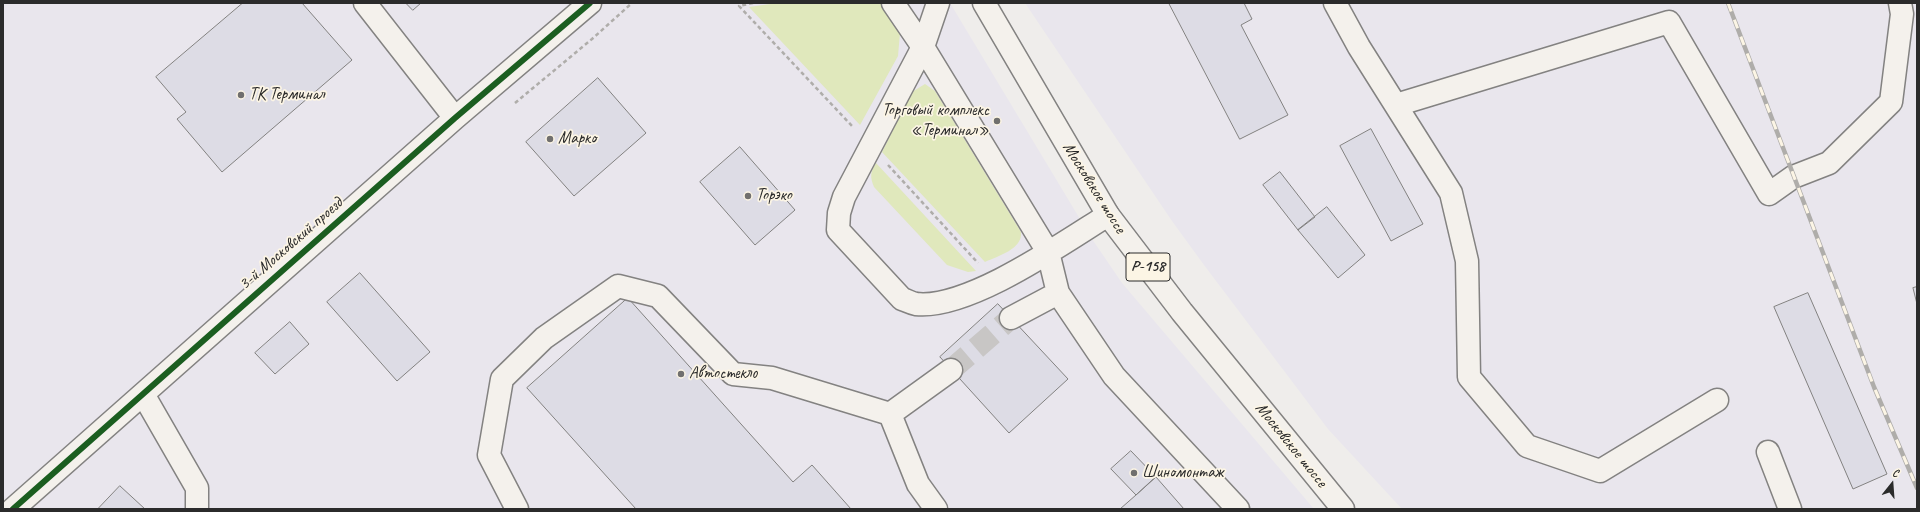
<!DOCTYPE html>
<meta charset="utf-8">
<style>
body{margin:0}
#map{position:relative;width:1920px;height:512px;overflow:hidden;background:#efedeb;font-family:Caveat,sans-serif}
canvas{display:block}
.frame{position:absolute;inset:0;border:4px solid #2b2b2b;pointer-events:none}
.north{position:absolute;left:1872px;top:464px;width:40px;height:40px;-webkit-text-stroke:3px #fcf5e5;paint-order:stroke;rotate:17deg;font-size:11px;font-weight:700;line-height:16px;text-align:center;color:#2b2b2b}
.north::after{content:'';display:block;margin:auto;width:14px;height:18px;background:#2b2b2b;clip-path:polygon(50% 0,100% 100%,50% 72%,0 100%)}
</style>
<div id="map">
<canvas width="1920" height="512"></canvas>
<div class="frame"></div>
<div class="north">С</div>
</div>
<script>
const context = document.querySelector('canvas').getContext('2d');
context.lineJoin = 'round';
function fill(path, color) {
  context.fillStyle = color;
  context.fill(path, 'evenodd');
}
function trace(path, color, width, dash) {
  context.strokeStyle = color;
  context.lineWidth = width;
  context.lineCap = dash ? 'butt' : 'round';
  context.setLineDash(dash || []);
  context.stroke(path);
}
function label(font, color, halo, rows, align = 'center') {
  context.font = font + ' Caveat,sans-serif';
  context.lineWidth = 3.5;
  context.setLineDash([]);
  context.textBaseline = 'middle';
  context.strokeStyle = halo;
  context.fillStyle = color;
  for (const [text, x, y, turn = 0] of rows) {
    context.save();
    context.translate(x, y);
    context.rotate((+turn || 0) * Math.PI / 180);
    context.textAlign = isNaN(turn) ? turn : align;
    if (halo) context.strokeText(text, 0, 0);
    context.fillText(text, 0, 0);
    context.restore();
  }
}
const built = new Path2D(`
 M3,3H950L1092,239L1122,283L1314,509H3Z
 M1025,3H1917V509H1402L1328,429L1204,265L1172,221Z`);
const green = new Path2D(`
 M777,3H881L898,23L900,33L898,56L860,125L749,7Z
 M925,84L935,91L1021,232C1023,249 998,256 985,262L882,152L912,92Z
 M876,163L976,271L968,272L947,265L874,187C870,177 870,172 876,163Z`);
const building = new Path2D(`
 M243,3H302L352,60L222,172L177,119L186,112L156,77Z
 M406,3H421L413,10Z
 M1169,3H1244L1252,19L1241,25L1288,115L1240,139Z
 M598,78L646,133L574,196L526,142Z
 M1371,129L1423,224L1391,241L1340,146Z
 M740,147L795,210L755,245L700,182Z
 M1280,172L1315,217L1298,230L1263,185Z
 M1327,207L1365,255L1338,278L1298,230Z
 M360,273L430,352L397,381L327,302Z
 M1917,287V304L1913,288Z
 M1808,293L1887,474L1853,489L1774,307Z
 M628,298L793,482L812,465L851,509H636L527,388Z
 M998,304L1068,379L1009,433L940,357Z
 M290,322L309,344L275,374L255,353Z
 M1131,451L1156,477L1136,495L1111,469Z
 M1156,477L1184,509H1120L1136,495Z
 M120,486L145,509H98Z`);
const minorTunnel = new Path2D(`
 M951,370L1011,318`);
const path = new Path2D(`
 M753,3L739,6L852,126
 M515,103L592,39L632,3
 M888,165L978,263`);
const minor = new Path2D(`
 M365,3L455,118
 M893,3L923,47L1048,252L1058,293L1114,376L1238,509
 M938,3L923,47L844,197L839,213L838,230L902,299C906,300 911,303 916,304C968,310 1063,243 1108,215
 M1335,3L1359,47L1451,193L1467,261L1469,377L1527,446L1600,471L1717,400
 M1396,105L1669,22L1769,194L1793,177L1829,163L1891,102L1902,14L1900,3
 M1011,318L1058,293
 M143,394L197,488V509
 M890,414L918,484L936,509
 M890,414L951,370
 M1768,452L1790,509
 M13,509L455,118L590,3
 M517,509L489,455L502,379L544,338L618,286L658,296L733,374L772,378L890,414`);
const major = new Path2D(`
 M984,3L1108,215L1182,312L1343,509`);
const rail = new Path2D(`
 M1728,3L1874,387L1917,488`);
const cycleway = new Path2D(`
 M13,509L455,118L590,3`);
const markers = [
 [241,95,4,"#706f6e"],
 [997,121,4,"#706f6e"],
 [550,139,4,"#706f6e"],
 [748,196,4,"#706f6e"],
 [681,374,4,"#706f6e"],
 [1134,473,4,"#706f6e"]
];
const shields = [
 [1148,267,44]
];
const shieldNames = [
 ["Р-158",1148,267]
];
const poiNames = [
 ["ТК Терминал",249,95],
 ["Торговый комплекс",989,111,"right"],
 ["«Терминал»",989,131,"right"],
 ["Марко",558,139],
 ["Торэко",756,196],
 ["Автостекло",689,374],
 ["Шиномонтаж",1142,473]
];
const streetNames = [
 ["Московское шоссе",1094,188,58],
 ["3-й Московский проезд",291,244,-41],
 ["Московское шоссе",1291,445,51]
];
fill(built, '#e9e6ed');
fill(green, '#e0e8bc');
fill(building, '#dddce5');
trace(building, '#838281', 1);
trace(minorTunnel, '#c8c6c5', 22, [22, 11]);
trace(minor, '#838281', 25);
trace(major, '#838281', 25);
trace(path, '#afadaa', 2.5, [4, 3]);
trace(minor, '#f4f1ec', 22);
trace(major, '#f4f1ec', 22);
trace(rail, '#afadaa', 4.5);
trace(rail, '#fcf5e5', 3, [9]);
trace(cycleway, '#1b5e20', 6);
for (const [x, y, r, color] of markers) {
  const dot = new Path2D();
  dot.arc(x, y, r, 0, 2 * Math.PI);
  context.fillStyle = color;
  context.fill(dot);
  trace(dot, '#fcf5e5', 1.5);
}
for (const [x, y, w] of shields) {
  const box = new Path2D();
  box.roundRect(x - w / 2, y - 14, w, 28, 3);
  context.fillStyle = '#fcf5e5';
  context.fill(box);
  trace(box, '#2b2b2b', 1);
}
label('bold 16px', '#2b2b2b', null, shieldNames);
label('17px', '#2b2b2b', '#fcf5e5', poiNames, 'left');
label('17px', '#2b2b2b', '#fcf5e5', streetNames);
</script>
